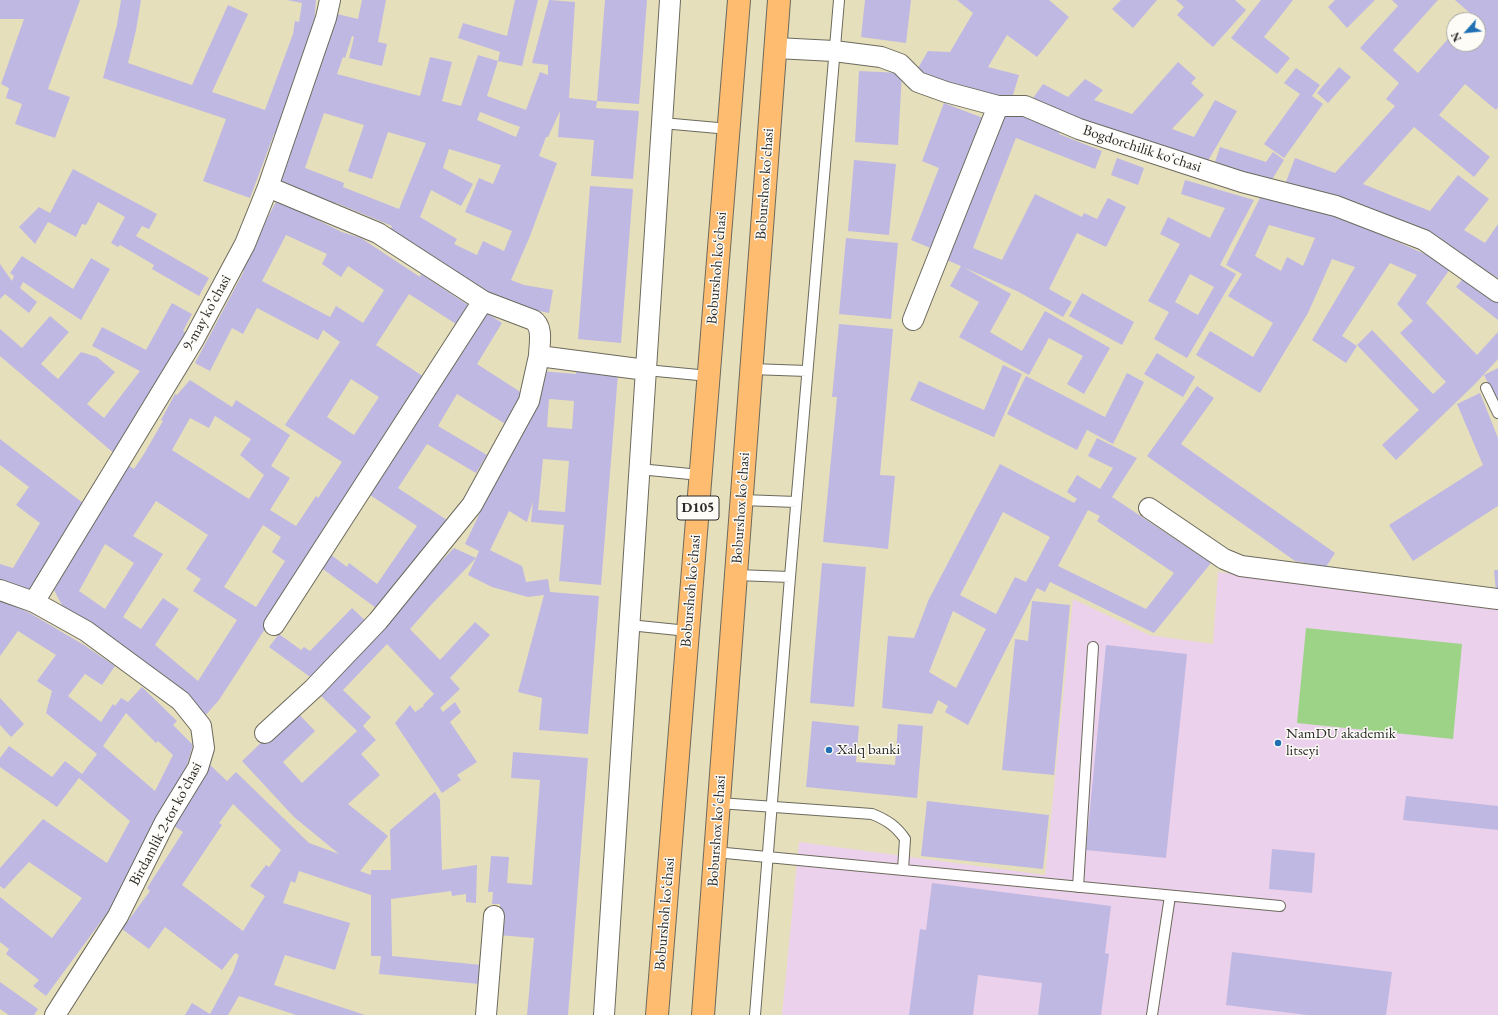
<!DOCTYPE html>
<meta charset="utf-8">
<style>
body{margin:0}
#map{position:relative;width:1498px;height:1015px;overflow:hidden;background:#e6dfbb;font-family:"EB Garamond",serif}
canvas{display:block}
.north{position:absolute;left:1446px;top:12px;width:40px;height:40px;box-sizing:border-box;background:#fdfcf7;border:1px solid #a9a8a5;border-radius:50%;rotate:243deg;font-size:11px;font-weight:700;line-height:16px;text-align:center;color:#2b2b2b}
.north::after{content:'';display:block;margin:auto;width:14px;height:18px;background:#1f6fb2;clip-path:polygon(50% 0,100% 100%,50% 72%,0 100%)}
</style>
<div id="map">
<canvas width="1498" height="1015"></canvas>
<div class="north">N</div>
</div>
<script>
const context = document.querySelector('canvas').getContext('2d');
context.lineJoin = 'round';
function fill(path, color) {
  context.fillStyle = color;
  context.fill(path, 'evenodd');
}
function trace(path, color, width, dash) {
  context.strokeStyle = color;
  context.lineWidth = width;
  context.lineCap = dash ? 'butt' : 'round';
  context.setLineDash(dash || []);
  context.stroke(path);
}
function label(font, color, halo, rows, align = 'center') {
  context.font = font + ' "EB Garamond",serif';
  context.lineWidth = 3;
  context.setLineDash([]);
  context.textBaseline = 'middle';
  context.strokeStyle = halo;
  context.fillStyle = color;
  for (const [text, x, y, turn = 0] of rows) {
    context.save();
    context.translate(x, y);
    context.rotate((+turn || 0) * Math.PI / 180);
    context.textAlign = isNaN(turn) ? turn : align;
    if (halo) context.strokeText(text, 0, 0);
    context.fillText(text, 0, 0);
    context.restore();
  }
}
const built = new Path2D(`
 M1218,572L1498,604V1015H782L799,842L1045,875L1073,599L1149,635L1213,644Z`);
const green = new Path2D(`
 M1306,628L1462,644L1453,739L1297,723Z`);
const building = new Path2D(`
 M0,0H80L48,89L70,97L55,138L15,124L22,104L6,98L9,88L1,84L24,19H0Z
 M121,0H141L136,30L128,63L192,85L228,5L248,14L212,92L265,110L293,34L295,21L299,22L302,3L287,0H316L313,41L278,135L274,134L250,198L203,181L226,119L103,78L117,25Z
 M362,0H386L378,42L387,44L382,66L349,58L354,37L352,36L345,58L343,57L337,74L420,96L430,57L452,62L442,101L461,106L478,55L498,61L487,96L526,110L540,72L548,75V65L532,63L549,0L575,2L569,98L597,101L596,108L639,111L633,179L591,176L594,140L558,137L560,111L548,137H546L539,156L557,163L530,236L511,280L524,285L553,290L549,313L519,307L486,294L389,233L392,226L336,203L334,208L274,183L333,13L358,19ZM480,112L520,127L516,137L477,120ZM324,113L364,125L348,171L372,179L388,132L426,143L399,209L343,187L344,183L305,168ZM449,149L501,165L493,184L479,178L465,212L512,231L504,251L483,241L477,255L454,244L457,239L420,217L431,190L461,206L473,184L443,168Z
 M515,0H538L522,66L498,61L500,52L458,38L463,23L507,36Z
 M605,0H647L639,104L597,101Z
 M865,0H911L906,43L861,37Z
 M957,0H1049L1069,17L1037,57L1007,35L988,67L1019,75L1010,105L914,75L928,51L950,52L973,13Z
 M1121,0H1157L1133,28L1112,9Z
 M1176,0H1235L1246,10L1213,47L1177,15L1184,7Z
 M1261,0H1293L1264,37L1290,58L1277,74L1231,38Z
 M1335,0H1375L1347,28L1328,7Z
 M1392,0H1438L1393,50L1418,73L1454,32V44H1478V20H1465L1471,14L1455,0H1498V107L1496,110L1465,84L1439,115L1490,157L1474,177L1414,127L1363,184L1430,211L1458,175L1489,199L1464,230L1485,243L1498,224V278L1472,262L1284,187L1295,158L1335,173L1395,106L1386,99L1399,83L1360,48L1398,6Z
 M1178,62L1196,78L1191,83L1204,95L1172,129L1194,137L1215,100L1237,111L1205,166L1031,101L1043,84L1068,97L1085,79L1103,90L1094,100L1132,114Z
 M1339,67L1351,77L1328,103L1317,93Z
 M1296,68L1320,85L1312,96L1323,104L1284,158L1264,144L1300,94L1284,83Z
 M859,71L902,73L898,145L855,142Z
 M944,103L983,118L933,249L911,240L939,168L922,161Z
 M1001,107L1060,130L1059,134L1102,151L1095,169L1016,138L973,248L1002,260L1035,194L1082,217L1084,213L1097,219L1108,198L1126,207L1106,247L1077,233L1049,289L1072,302L1063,317L1019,292L963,267L1011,294L990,332L1022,351L1045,311L1110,348L1084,394L1067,384L1083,356L1049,338L1029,375L959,337L979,302L950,286L961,266L942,258Z
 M1220,147L1266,162L1273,152L1284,160L1268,186L1213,168Z
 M1117,158L1144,168L1138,185L1111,175Z
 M854,160L896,164L889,235L848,231Z
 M73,169L157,214L149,229L142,226L136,236L209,278L199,296L152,269L154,265L120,245L118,247L111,243L125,217L98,202L86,225L82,224L76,237L48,222L35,244L19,227L39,207L50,213Z
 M1185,180L1254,200L1220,265L1236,274L1187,358L1154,339L1169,312L1148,301L1180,244L1160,234L1168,217L1210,238L1225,208L1181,194ZM1190,274L1214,287L1198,315L1175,302Z
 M590,186L633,189L621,343L578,339Z
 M1261,196L1326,213L1375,232L1452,266L1426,303L1477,355L1498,332V359L1474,385L1396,460L1382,445L1419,410L1357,345L1372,330L1433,394L1446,382L1400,333L1413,321L1397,304L1417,275L1390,263L1342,336L1357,346L1346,363L1312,340L1355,267L1332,259L1308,313L1260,393L1196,355L1210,331L1253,357L1273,323L1228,296L1242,274L1226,265ZM1269,225L1315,238L1303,266L1287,257L1281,271L1255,256Z
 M277,200L342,232L361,238L420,277L421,274L468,305L456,324L409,294L376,345L427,379L219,700L203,718L63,607L54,590L97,512L128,465L134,469L144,454L163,421L161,420L175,394L177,395L190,380L232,407L236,400L290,435L271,466L290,478L270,510L296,526L316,496L318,498L342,462L285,425L340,342L323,330L318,340L257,308L243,334L232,328L210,371L195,363L244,271L240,269ZM286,235L327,254L322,264L341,277L348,266L384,290L363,323L336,306L330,317L262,281ZM351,379L379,397L354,435L327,417ZM215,416L251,439L240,455L264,475L249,499L172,450L190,418L209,428ZM156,501L208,535L186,569L201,579L193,591L237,620L198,681L155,645L179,609L163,598L141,629L123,617L163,554L133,536ZM263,525L281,537L272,552L285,561L256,607L224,587ZM105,544L134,563L105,609L79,591Z
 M846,238L898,243L891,319L839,314Z
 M22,256L73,289L91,258L110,269L81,320L23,282L20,288L37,302L29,313L5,294L0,299V264L12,281L14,276L10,273Z
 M1465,276L1498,302V320L1456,287Z
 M1082,293L1134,322L1122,345L1069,316Z
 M172,303L192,314L183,331L188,334L116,455L0,356V329L22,348L50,316L69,332L41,364L58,379L81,352L97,357L115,372L87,404L104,418L140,371L92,346L102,327L146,350Z
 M484,311L502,323L477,364L522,393L512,409L515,411L507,425L457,394L438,426L487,455L476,473L427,444L398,488L447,520L383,613L320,567L330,554L347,567L349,563L377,584L417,526L370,495L410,434Z
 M839,324L893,329L880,475L895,476L888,549L823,542L837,397H832Z
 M1157,353L1195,377L1183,397L1144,374Z
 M1003,365L1022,374L994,437L910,400L919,381L984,410Z
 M1498,368V402L1484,375Z
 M540,371L576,374V371L618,374L601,585L559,581L564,525L531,522L533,501L527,522L509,511L490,550L522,566L526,582L548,579L550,592L599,596L588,734L539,730L542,698L518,692L544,595L528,597L492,587L468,575L476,558L432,604L410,629L440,660L475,622L490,635L450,678L460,689L440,708L443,712L455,702L461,712L450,722L477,762L457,775L461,780L442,793L395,723L410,705L415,712L424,706L423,705L434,694L387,644L343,690L371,717L363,726L376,740L361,754L380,775L348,804L388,836L360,871L371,875V870H391L390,830L435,792L440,800L442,870L477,865L476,903L466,902V894L452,896L451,891L391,899L392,956L481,965L479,984L379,974L381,956H371V895L299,871L295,883L291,881L283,903L350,923L335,970L285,955L274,985L365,1015H296L239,996L228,1015H185L192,1003L210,1014L233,972L239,955L235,953L222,970L165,927L149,949L122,929L150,891L147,888L183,832L168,822L209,764L227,781L236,772L309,843L339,854L294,817L242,761L295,710L315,731L283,762L302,783L357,731L315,690L454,548L476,558L479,551L465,544L496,479ZM549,399L574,401L572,429L547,427ZM543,459L569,461L565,512L538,510ZM233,804L281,850L269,867L266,865L250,886L265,896L243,931L182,885L222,825L219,823Z
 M1127,373L1144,382L1113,444L1087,430L1077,450L1007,414L1026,376L1105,417Z
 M1197,386L1214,398L1181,444L1335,553L1326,567L1295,561L1147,456Z
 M1480,393L1498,438V506L1413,561L1389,525L1483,465L1457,404Z
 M1097,438L1137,458L1112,497L1211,563L1154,633L1050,582L1045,592L1037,588L968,725L945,712L948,706L938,700L932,714L882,708L888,636L914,638L929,599L1000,464L1074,503L1077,499L1067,492L1077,475L1100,489L1113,468L1088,456ZM1088,510L1100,516L1097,521L1174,573L1146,609L1058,566ZM1003,512L1050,537L1026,582L1015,577L996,614L960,595ZM953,611L986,629L956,688L929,672Z
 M0,439L83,503L32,598L0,587V564L13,568L40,523L16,505L29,487L0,465Z
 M822,563L866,567L854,707L810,703Z
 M1494,570H1498V591H1496Z
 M0,600L28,612L84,645L115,666L102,685L85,674L68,696L101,722L113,704L115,706L121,698L128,702L142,687L177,721L173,725L193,745L181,785L119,897L46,996L33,986L39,980L6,954L9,949L0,942V897L52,938L82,898L29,862L4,889L0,886V868L43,819L107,863L130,821L79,778L57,807L0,767V758L9,746L52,777L65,761L82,774L97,754L46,713L52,691L37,681L56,655L18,631L0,656ZM126,713L156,743L158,741L173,755L155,791L103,746Z
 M1032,601L1070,605L1054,775L1002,770L1015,639L1028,641Z
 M352,608L370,625L317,682L269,647L279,634L301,650L304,647L310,651Z
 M1106,645L1187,654L1166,858L1086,850Z
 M0,698L24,724L11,737L0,725Z
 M812,721L859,726L856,762L895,765L898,724L923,726L917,798L806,787Z
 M513,752L588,758L568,1015H527L534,938L498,935L500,904H492L493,892H488L491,856L509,857L507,883L532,885L540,780L511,778Z
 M1406,796L1498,806V830L1403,820Z
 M927,801L1049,815L1043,869L921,856Z
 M1272,849L1315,853L1312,893L1269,889Z
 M932,883L1111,906L1105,953L1109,954L1101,1015H1038L1042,983L978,975L973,1015H909L920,929L926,930Z
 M1232,952L1392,972L1386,1015H1307L1226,1005Z
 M0,982L38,1009L34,1015H9L0,1009Z`);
const service = new Path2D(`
 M662,123L729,129
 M751,369L807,371
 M646,370L709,376
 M1486,388L1498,413
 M639,469L700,475
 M742,500L796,502
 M736,575L790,577
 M629,625L688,631
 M719,803L872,814C887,820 896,826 905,839L903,870
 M715,852L1280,906
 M1078,887L1093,647
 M755,1015L790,577L839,0
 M1152,1015L1170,896`);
const minor = new Path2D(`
 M776,48L834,51L881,57L900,64L918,82L946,92L998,106H1025L1079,129L1242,182L1336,206L1424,240L1498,292
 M268,187L378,233L483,301L533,320C544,327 539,345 539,356L646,370
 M913,320L998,106
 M1149,508L1224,559L1241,566L1498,599
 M0,590L34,602L86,631L181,701L201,726L204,748L198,768L165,822L118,916L55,1015
 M34,602L194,339L245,244L268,187L326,18L330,0
 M274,625L483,301
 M265,733L314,688L378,621L472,505L529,401L539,356
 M486,1015L494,916
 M604,1015L670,0`);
const primary = new Path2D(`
 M657,1015L739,0
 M703,1015L779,0`);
const markers = [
 [1278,743,4,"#1f6fb2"],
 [829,750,4,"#1f6fb2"]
];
const shields = [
 [698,508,42]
];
const shieldNames = [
 ["D105",698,508]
];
const streetNames = [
 ["Bogdorchilik koʻchasi",1142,149,18],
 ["Boburshox ko'chasi",765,184,-86],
 ["Boburshoh koʻchasi",717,268,-85],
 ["9-may koʼchasi",207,313,-61],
 ["Boburshox ko'chasi",741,508,-86],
 ["Boburshoh koʻchasi",691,591,-85],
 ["Birdamlik 2-tor koʼchasi",166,824,-62],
 ["Boburshox ko'chasi",717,831,-86],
 ["Boburshoh koʻchasi",665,914,-85]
];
const poiNames = [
 ["NamDU akademik",1286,734],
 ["litseyi",1286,751],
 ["Xalq banki",837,750]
];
fill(built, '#ebd1eb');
fill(green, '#9cd386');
fill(building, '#bfb8e3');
trace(service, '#6c6a5d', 12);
trace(minor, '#6c6a5d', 22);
trace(primary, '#6c6a5d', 24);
trace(service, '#fff', 10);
trace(minor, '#fff', 20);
trace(primary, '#febc70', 22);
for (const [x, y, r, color] of markers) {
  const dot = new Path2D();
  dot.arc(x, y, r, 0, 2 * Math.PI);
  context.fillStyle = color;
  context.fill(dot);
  trace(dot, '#fdfcf7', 1.5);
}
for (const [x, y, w] of shields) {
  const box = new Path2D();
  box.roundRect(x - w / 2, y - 12, w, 24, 3);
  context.fillStyle = '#fdfcf7';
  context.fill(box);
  trace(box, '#2b2b2b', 1);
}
label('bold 14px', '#2b2b2b', null, shieldNames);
label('15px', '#2b2b2b', '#fdfcf7', streetNames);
label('15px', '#2b2b2b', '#fdfcf7', poiNames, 'left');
</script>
